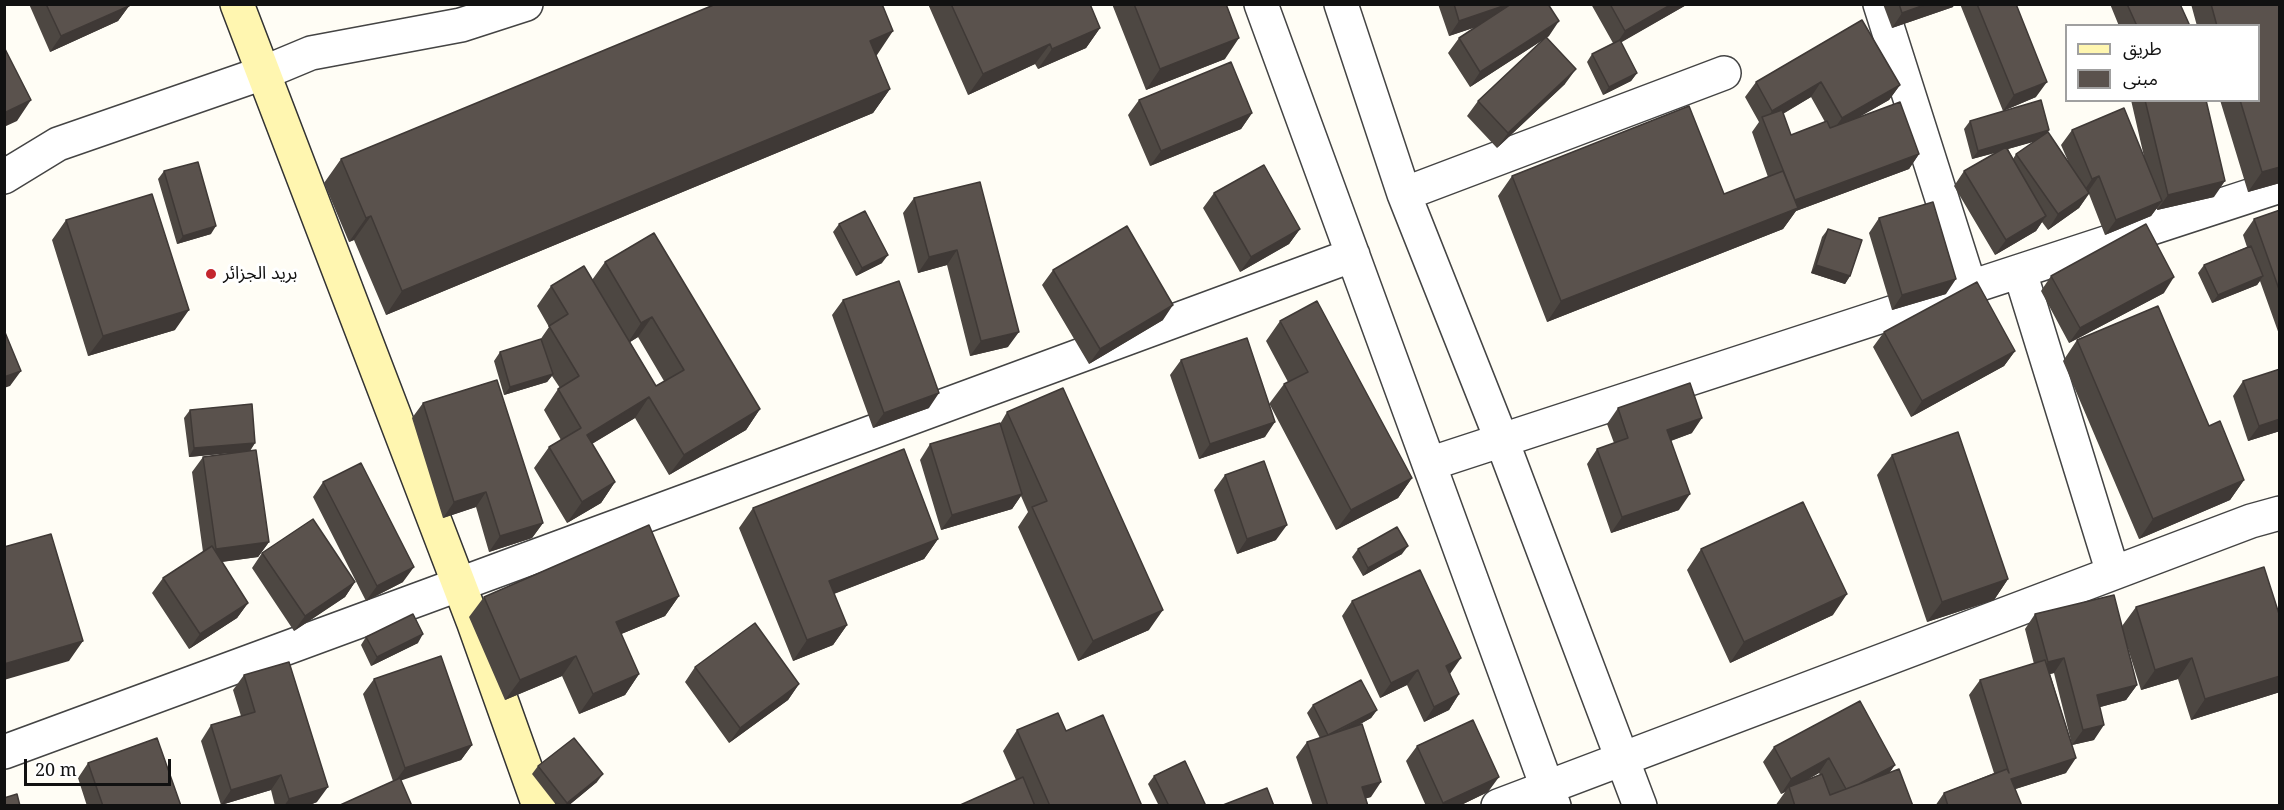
<!DOCTYPE html>
<meta charset="utf-8">
<style>
body{margin:0}
#map{position:relative;width:2284px;height:810px;overflow:hidden;background:#fffdf5;font-family:"Noto Serif","Noto Sans Arabic",serif}
canvas{display:block}
.frame{position:absolute;inset:0;border:6px solid #111;pointer-events:none}
.legend{position:absolute;left:2065px;top:24px;width:195px;height:78px;box-sizing:border-box;background:#fff;border:2px solid #a0a0a0;margin:0;padding:8px 10px;list-style:none;font-size:18px;color:#111}
.legend li{display:flex;align-items:center;gap:12px;height:30px}
.legend b{width:30px;border:2px solid #a0a0a0}
.scale{position:absolute;left:24px;top:759px;width:147px;height:27px;box-sizing:border-box;border:3px solid #111;border-top:0;padding-left:8px;font-size:18px;line-height:21px;white-space:nowrap;color:#111;-webkit-text-stroke:4px #fff;paint-order:stroke}
</style>
<div id="map">
<canvas width="2284" height="810"></canvas>
<div class="frame"></div>
<ul class="legend">
<li><b style="height:8px;background:#fff6b0"></b>طريق</li>
<li><b style="height:16px;background:#5a524d"></b>مبنى</li>
</ul>
<div class="scale">20 m</div>
</div>
<script>
const context = document.querySelector('canvas').getContext('2d');
context.lineJoin = 'round';
function trace(path, color, width, dash) {
  context.strokeStyle = color;
  context.lineWidth = width;
  context.lineCap = dash ? 'butt' : 'round';
  context.setLineDash(dash || []);
  context.stroke(path);
}
function fill(path, color) {
  context.fillStyle = color;
  context.fill(path, 'evenodd');
}
function label(font, color, halo, rows, align = 'center') {
  context.font = font + ' "Noto Serif","Noto Sans Arabic",serif';
  context.lineWidth = 6;
  context.setLineDash([]);
  context.textBaseline = 'middle';
  context.strokeStyle = halo;
  context.fillStyle = color;
  for (const [text, x, y, turn = 0] of rows) {
    context.save();
    context.translate(x, y);
    context.rotate((+turn || 0) * Math.PI / 180);
    context.textAlign = isNaN(turn) ? turn : align;
    if (halo) context.strokeText(text, 0, 0);
    context.fillText(text, 0, 0);
    context.restore();
  }
}
const minor = new Path2D(`
 M1261,4L1554,806
 M1341,4L1404,194L1502,441L1640,806
 M1880,4L1970,287
 M4,177L58,144L263,73L311,53L461,25L526,4
 M1404,194L1724,73
 M2020,272L2113,573
 M1429,464L2280,186
 M4,752L1353,255
 M1498,806L2251,521L2280,513`);
const secondary = new Path2D(`
 M237,4L473,621L539,806`);
const wall = new Path2D(`
 M29,4H128L129,6L118,21L50,52Z
 M928,4H1090L1100,28L1086,48L1038,69L1035,64L968,95Z
 M1112,4H1226L1225,59L1146,90Z
 M1438,4H1548L1549,36L1547,37L1565,84L1497,148L1467,116L1478,101L1544,39L1470,87L1448,53L1459,38L1476,27L1449,36Z
 M1591,4H1688L1621,42L1637,73L1631,81L1603,95L1587,62L1592,54L1613,43Z
 M1883,4H1954L1953,7L1892,28Z
 M1960,4H2016L2036,97L2003,111Z
 M2110,4H2180L2190,26H2119Z
 M2191,4H2280V183L2248,192L2220,100H2259V26H2197Z
 M1862,20L1900,85L1889,100L1859,117L1919,154L1909,169L1796,211L1783,229L1547,322L1498,196L1512,176L1724,194L1768,177L1752,132L1759,122L1745,97L1756,82ZM1811,97L1825,122L1791,135L1783,114Z
 M876,55L890,89L873,113L386,315L354,240L349,242L324,183L341,159L877,55Z
 M1139,100L1252,113L1241,129L1150,166L1128,115Z
 M2131,100H2206L2214,197L2157,210V208L2151,216L2105,235L2089,194L2079,208L2048,230L2042,222L2036,231L1995,255L1954,186L1964,171L1995,153L1972,159L1964,129L1970,121L2048,132L2068,161L2061,145L2072,130L2145,161ZM2035,141L2016,154L2013,159L2008,149Z
 M164,171L211,234L177,244L158,179Z
 M980,182L1008,347L970,356L947,265L918,273L903,213L914,198Z
 M1214,193L1300,229L1289,244L1240,272L1203,208Z
 M2280,210V337L2260,281L2257,285L2212,303L2198,273L2204,265L2247,247L2243,235L2254,219Z
 M1879,218L1946,294L1892,310L1869,233Z
 M66,220L175,330L88,356L52,240Z
 M839,224L882,263L856,276L833,232Z
 M1828,229L1850,276L1845,284L1811,273L1822,237Z
 M605,262L760,409L746,430L669,475L635,418L592,444L615,482L601,503L567,523L534,468L549,447L561,440L544,410L558,389L560,388L552,376L547,382L504,395L494,361L500,352L540,340L549,327L537,306L551,286L592,280ZM638,337L664,381L656,386L630,342Z
 M1053,270L1163,320L1089,364L1042,285Z
 M2051,276L2164,293L2069,343L2041,291Z
 M843,300L929,408L873,428L832,315Z
 M1280,321L1412,478L1398,498L1336,530L1270,405L1265,437L1199,459L1170,375L1181,360L1269,404L1284,384L1288,382L1266,341Z
 M1884,332L2015,351L2004,366L1911,417L1873,347Z
 M2077,340L2209,426L2244,480L2230,500L2139,539L2063,361Z
 M2243,381L2280,431L2248,441L2233,396Z
 M423,403L543,523L532,538L489,552L476,507L443,518L412,418Z
 M1618,408L1692,433L1671,441L1679,510L1611,533L1587,464L1597,449L1614,443L1607,424Z
 M190,410L255,443L250,450L269,542L258,557L222,562L248,603L237,618L189,649L152,593L163,578L203,552L192,472L203,457L231,453L189,457L184,418Z
 M1007,412L1149,630L1078,661L1018,527L1028,512L1021,496L1012,509L941,530L920,460L930,444L1000,424Z
 M1892,455L2008,579L1994,600L1927,622L1877,475Z
 M1225,475L1276,540L1237,554L1214,490Z
 M323,482L403,582L366,601L313,497Z
 M753,508L938,539L924,559L834,594L847,625L833,645L793,661L739,528Z
 M1358,549L1402,554L1363,576L1352,557Z
 M1701,549L1833,615L1730,663L1687,570Z
 M262,553L355,582L345,597L294,631L252,568Z
 M679,596L665,616L621,634L639,674L625,695L579,714L562,676L505,700L469,617L484,597Z
 M1352,601L1450,674L1459,694L1449,710L1424,722L1407,685L1380,698L1342,616Z
 M2136,607L2280,617V692L2191,720L2178,679L2141,690L2125,639L2137,685L2126,700L2100,707L2094,740L2072,745L2066,773L2015,789L2022,806H1935L1944,793L1994,773L1969,695L1980,680L2034,664L2025,629L2035,614L2122,626ZM2054,673L2072,745L2050,674Z
 M366,637L418,643L371,666L361,645Z
 M695,667L799,684L788,700L729,743L685,682Z
 M244,675L317,802L307,806H275L271,790L221,805L201,741L211,725L241,716L233,690Z
 M374,679L472,745L461,760L393,781L363,694Z
 M1313,705L1377,710L1371,718L1357,726L1371,797L1366,798L1368,806H1313L1296,757L1307,742L1320,738L1307,713Z
 M1017,730L1066,731L1142,806H958L1016,780L1003,751Z
 M1417,746L1488,792L1459,806H1426L1406,761Z
 M1774,747L1895,765L1889,773L1913,806H1775L1785,792L1781,794L1763,762ZM1819,773L1820,775L1807,780Z
 M88,763L181,806H87L78,778Z
 M538,766L597,782L568,806H557L532,774Z
 M1154,776L1206,806H1159L1148,784Z`);
const shadedWall = new Path2D(`
 M1509,4H1512L1503,18L1449,36L1459,21Z
 M1672,4H1688L1615,46L1625,31Z
 M1927,4H1954L1953,7L1892,28L1902,13Z
 M129,6L118,21L50,52L61,36Z
 M1559,21L1549,36L1470,87L1480,72Z
 M1100,28L1086,48L1038,69L1052,49Z
 M893,31L877,55L853,65L870,41Z
 M1239,38L1225,59L1146,90L1160,69Z
 M1050,44L1035,64L968,95L983,74Z
 M1576,69L1565,84L1497,148L1508,133Z
 M1637,73L1631,81L1603,95L1609,87Z
 M1821,82L1811,97L1765,124L1764,122L1772,111Z
 M2047,82L2036,97L2003,111L2014,95Z
 M1900,85L1889,100L1831,133L1842,118Z
 M890,89L873,113L386,315L402,291Z
 M31,100L17,121L4,127V113Z
 M1252,113L1241,129L1150,166L1161,151Z
 M2049,130L2044,139L1972,159L1978,151Z
 M1919,154L1909,169L1796,211L1783,229L1547,322L1561,301L1794,201Z
 M2280,167V183L2248,192L2262,172Z
 M2099,176L2088,192L2081,195L2092,179Z
 M2225,181L2214,197L2157,210L2168,195Z
 M2089,193L2079,208L2048,230L2058,214Z
 M2162,201L2151,216L2105,235L2116,220Z
 M371,216L354,240L349,242L366,218Z
 M2046,216L2036,231L1995,255L2006,240Z
 M216,226L211,234L177,244L183,236Z
 M1300,229L1289,244L1240,272L1251,257Z
 M957,250L947,265L918,273L929,257Z
 M888,255L882,263L856,276L862,268Z
 M1816,265L1850,276L1845,284L1811,273Z
 M2263,276L2257,285L2212,303L2218,295Z
 M2174,277L2164,293L2069,343L2080,328Z
 M1956,279L1946,294L1892,310L1902,295Z
 M1173,305L1163,320L1089,364L1100,349Z
 M189,310L175,330L88,356L103,336Z
 M652,317L638,337L627,344L641,323Z
 M1019,332L1008,347L970,356L981,341Z
 M2015,351L2004,366L1911,417L1922,401Z
 M21,371L10,386L4,388V377Z
 M553,374L547,382L504,395L510,387Z
 M939,393L929,408L873,428L884,413Z
 M649,397L635,418L573,455L587,435Z
 M760,409L746,430L669,475L684,455Z
 M1702,418L1692,433L1656,446L1667,430Z
 M2280,419V431L2248,441L2259,426Z
 M1275,422L1265,437L1199,459L1210,444Z
 M255,443L250,451L189,457L194,448Z
 M1412,478L1398,498L1336,530L1351,510Z
 M2244,480L2230,500L2139,539L2153,519Z
 M615,482L601,503L567,523L582,502Z
 M486,492L476,507L443,518L454,502Z
 M1022,494L1012,509L941,530L952,515Z
 M1690,494L1679,510L1611,533L1622,517Z
 M543,523L532,538L489,552L500,536Z
 M1287,525L1276,540L1237,554L1247,539Z
 M938,539L924,559L815,601L829,581Z
 M269,542L258,557L205,564L216,549Z
 M1408,546L1402,554L1363,576L1368,568Z
 M414,567L403,582L366,601L377,586Z
 M2008,579L1994,600L1927,622L1942,602Z
 M355,582L345,597L294,631L305,616Z
 M1847,594L1833,615L1730,663L1744,642Z
 M679,596L665,616L602,642L616,622Z
 M248,603L237,618L189,649L200,634Z
 M1163,610L1149,630L1078,661L1093,641Z
 M847,625L833,645L793,661L807,640Z
 M423,634L418,643L371,666L377,657Z
 M83,641L69,661L4,680V664Z
 M576,656L562,676L505,700L520,680Z
 M1461,658L1450,674L1435,681L1446,666Z
 M2064,658L2054,673L2037,677L2048,662Z
 M2192,658L2178,679L2141,690L2155,670Z
 M1418,670L1407,685L1380,698L1391,683Z
 M639,674L625,695L579,714L593,694Z
 M2280,676V692L2191,720L2205,699Z
 M799,684L788,700L729,743L740,728Z
 M2137,685L2126,700L2086,711L2097,695Z
 M1459,694L1449,710L1424,722L1434,707Z
 M1377,710L1371,718L1323,744L1329,736Z
 M2104,725L2094,740L2072,745L2083,730Z
 M472,745L461,760L394,783L405,768Z
 M1829,758L1819,773L1790,789L1789,787L1785,792L1781,794L1791,779Z
 M2076,758L2066,773L2000,794L2011,779Z
 M1895,765L1884,780L1847,791Z
 M603,774L597,782L568,806H565L567,803Z
 M281,775L271,790L221,805L231,790Z
 M1499,777L1488,792L1459,806H1441L1443,803Z
 M1381,782L1371,797L1351,803L1362,787Z
 M328,787L317,802L307,806H284L289,799Z`);
const building = new Path2D(`
 M46,4H128L129,6L61,36Z
 M716,4H882L893,31L870,41L890,89L402,291L371,216L366,218L341,159Z
 M951,4H1090L1100,28L1052,49L1050,44L983,74Z
 M1134,4H1226L1239,38L1160,69Z
 M1454,4H1509L1459,21Z
 M1511,4H1548L1559,21L1480,72L1459,38Z
 M1610,4H1672L1625,31Z
 M1899,4H1927L1902,13Z
 M1977,4H2016L2047,82L2014,95Z
 M2127,4H2180L2190,26H2137Z
 M2211,4H2280V167L2262,172L2240,100H2259V26H2217Z
 M1862,20L1900,85L1842,118L1821,82L1772,111L1756,82Z
 M1546,37L1576,69L1508,133L1478,101Z
 M1620,40L1637,73L1609,87L1592,54Z
 M4,47L31,100L4,113Z
 M1231,62L1252,113L1161,151L1139,100Z
 M2041,100L2049,130L1978,151L1970,121Z
 M2145,100H2206L2225,181L2168,195Z
 M1900,102L1919,154L1795,200L1762,117L1782,110L1791,135L1827,121L1830,128Z
 M1689,106L1724,194L1783,171L1798,208L1561,301L1512,176Z
 M2124,108L2162,201L2116,220L2099,176L2092,179L2072,130Z
 M2048,132L2089,193L2058,214L2016,154Z
 M2006,147L2046,216L2006,240L1964,171Z
 M198,162L216,226L183,236L164,171Z
 M1264,165L1300,229L1251,257L1214,193Z
 M980,182L1019,332L981,341L957,250L929,257L914,198Z
 M152,194L189,310L103,336L66,220Z
 M1933,202L1956,279L1902,295L1879,218Z
 M2280,210V292L2254,219Z
 M865,211L888,255L862,268L839,224Z
 M2146,224L2174,277L2080,328L2051,276Z
 M1127,226L1173,305L1100,349L1053,270Z
 M1828,229L1862,240L1850,276L1816,265Z
 M654,233L760,409L684,455L649,397L587,435L615,482L582,502L549,447L581,428L558,389L579,376L549,326L568,314L551,286L584,266L656,386L684,370L652,317L641,323L605,262Z
 M2251,246L2263,276L2218,295L2204,265Z
 M899,281L939,393L884,413L843,300Z
 M1977,282L2015,351L1922,401L1884,332Z
 M1317,301L1412,478L1351,510L1284,384L1308,372L1280,321Z
 M2158,306L2209,426L2220,421L2244,480L2153,519L2077,340Z
 M4,330L21,371L4,377Z
 M1247,338L1275,422L1210,444L1181,360Z
 M541,339L553,374L510,387L500,352Z
 M2280,369V419L2259,426L2243,381Z
 M497,380L543,523L500,536L486,492L454,502L423,403Z
 M1690,383L1702,418L1667,430L1690,494L1622,517L1597,449L1628,438L1618,408Z
 M1063,388L1163,610L1093,641L1032,507L1047,501L1007,412Z
 M252,404L255,443L194,448L190,410Z
 M1000,423L1022,494L952,515L930,444Z
 M1958,432L2008,579L1942,602L1892,455Z
 M904,449L938,539L829,581L847,625L807,640L753,508Z
 M256,450L269,542L216,549L203,457Z
 M1264,461L1287,525L1247,539L1225,475Z
 M361,463L414,567L377,586L323,482Z
 M1803,502L1847,594L1744,642L1701,549Z
 M313,519L355,582L305,616L262,553Z
 M649,525L679,596L616,622L639,674L593,694L576,656L520,680L484,597Z
 M1397,527L1408,546L1368,568L1358,549Z
 M51,534L83,641L4,664V547Z
 M212,546L248,603L200,634L163,578Z
 M2264,567L2280,617V676L2205,699L2192,658L2155,670L2136,607Z
 M1420,570L1461,658L1446,666L1459,694L1434,707L1418,670L1391,683L1352,601Z
 M2114,595L2137,685L2097,695L2104,725L2083,730L2064,658L2048,662L2035,614Z
 M413,614L423,634L377,657L366,637Z
 M755,623L799,684L740,728L695,667Z
 M441,656L472,745L405,768L374,679Z
 M2045,660L2076,758L2011,779L2022,806H1948L1944,793L2007,769L2009,773L1980,680Z
 M289,662L328,787L289,799L281,775L231,790L211,725L255,712L244,675Z
 M1361,680L1377,710L1328,735L1313,705Z
 M1860,701L1895,765L1859,784L1846,789L1829,758L1791,779L1774,747Z
 M1058,713L1066,731L1103,715L1142,806H1050L1017,730Z
 M1473,720L1499,777L1443,803L1417,746Z
 M1362,724L1381,782L1362,787L1368,806H1328L1307,742Z
 M157,738L181,806H103L88,763Z
 M574,738L603,774L567,803L538,766Z
 M1185,761L1206,806H1169L1154,776Z
 M1899,769L1913,806H1795L1789,787L1822,774L1830,795Z
 M1023,777L1035,806H958Z
 M400,778L412,806H338Z
 M1267,788L1274,806H1223V805Z
 M17,794L20,806H4V798Z`);
const markers = [
 [211,274,6,"#c4262e"]
];
const poiNames = [
 ["بريد الجزائر",223,274]
];
trace(minor, '#444', 36);
trace(secondary, '#333', 36);
trace(minor, '#fff', 33);
trace(secondary, '#fff6b0', 33);
fill(wall, '#4d4742');
fill(shadedWall, '#3f3936');
fill(building, '#5a524d');
trace(building, '#3f3936', 1.5);
for (const [x, y, r, color] of markers) {
  const dot = new Path2D();
  dot.arc(x, y, r, 0, 2 * Math.PI);
  context.fillStyle = color;
  context.fill(dot);
  trace(dot, '#fff', 2);
}
label('18px', '#111', '#fff', poiNames, 'left');
</script>
